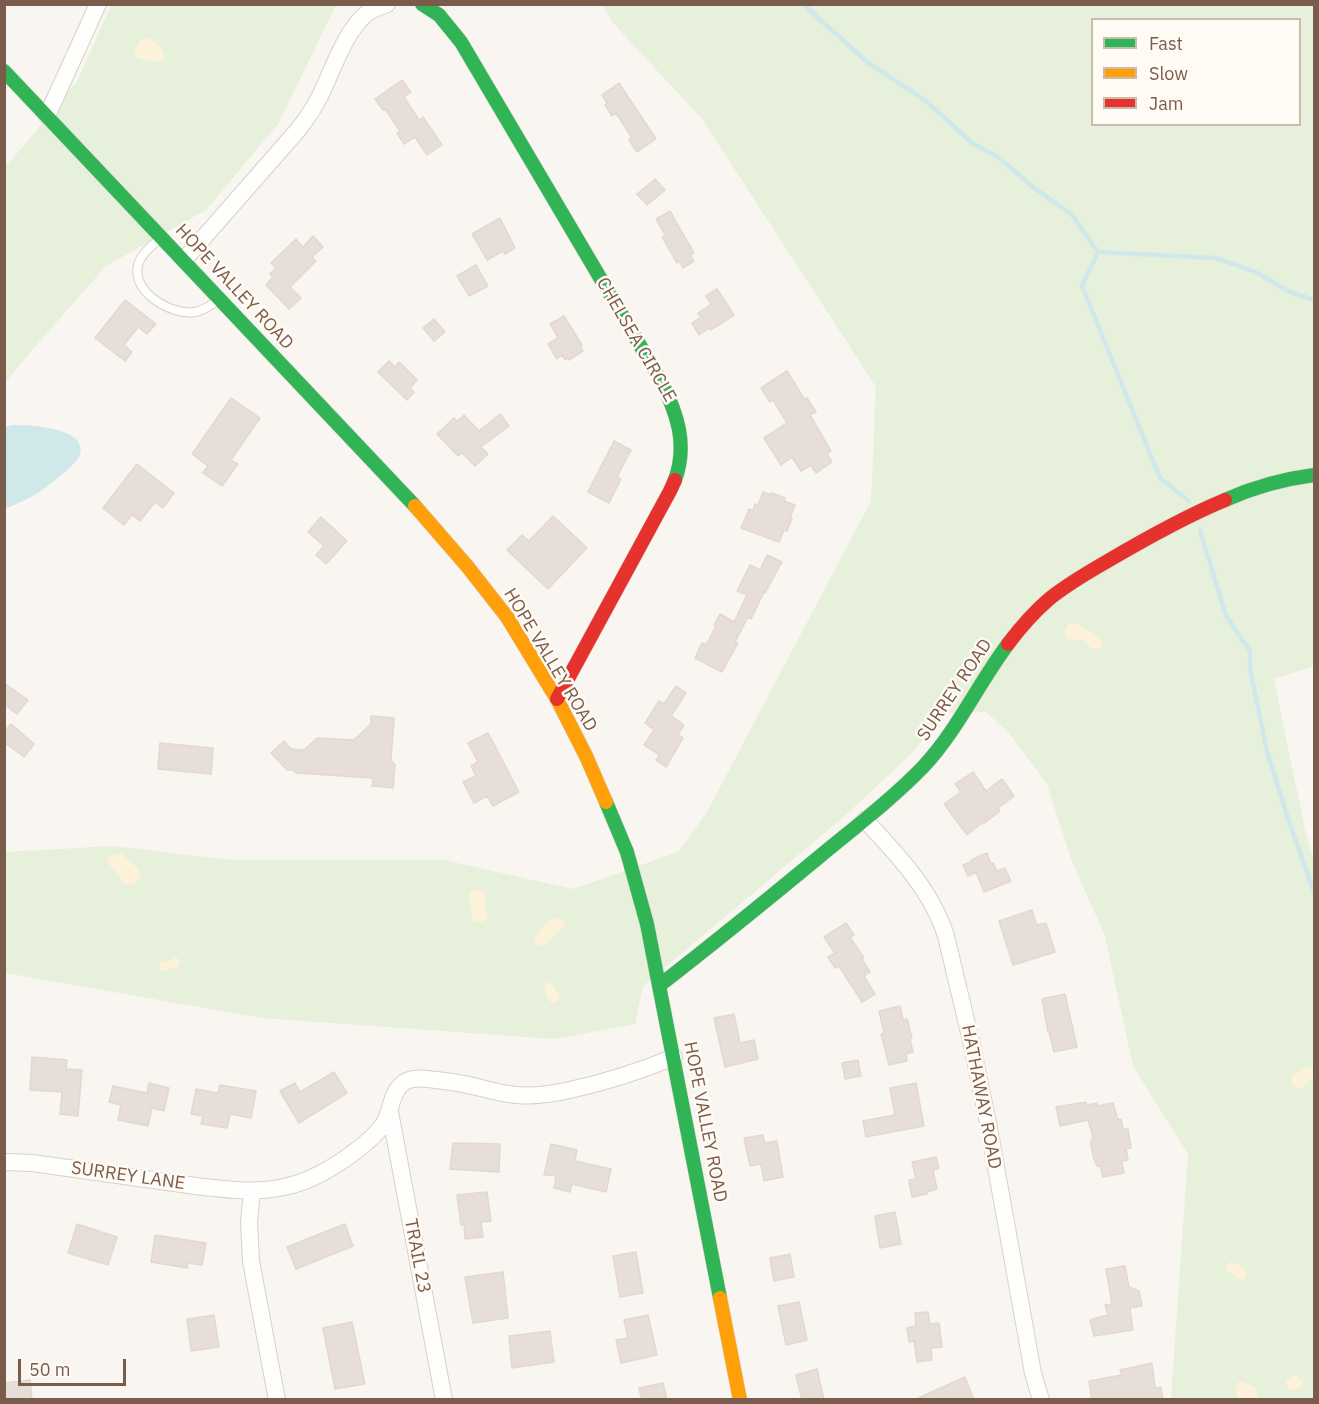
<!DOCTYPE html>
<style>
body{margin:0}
#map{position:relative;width:1319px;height:1404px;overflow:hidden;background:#f9f5f0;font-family:"IBM Plex Sans",sans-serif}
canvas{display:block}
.frame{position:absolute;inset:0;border:6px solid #7a5c4d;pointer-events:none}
.legend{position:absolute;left:1091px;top:18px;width:210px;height:108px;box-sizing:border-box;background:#fffaf3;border:2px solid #cabbb1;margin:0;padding:8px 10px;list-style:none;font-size:18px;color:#7a5c4d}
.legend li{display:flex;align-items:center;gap:12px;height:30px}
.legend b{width:30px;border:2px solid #cabbb1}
.scale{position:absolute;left:18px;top:1359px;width:108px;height:27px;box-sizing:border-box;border:3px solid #7a5c4d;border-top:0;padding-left:8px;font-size:18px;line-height:21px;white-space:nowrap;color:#7a5c4d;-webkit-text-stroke:4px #fffaf3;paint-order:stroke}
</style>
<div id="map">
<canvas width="1319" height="1404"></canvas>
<div class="frame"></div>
<ul class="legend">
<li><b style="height:8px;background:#30b455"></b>Fast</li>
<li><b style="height:8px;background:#ff9f0a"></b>Slow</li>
<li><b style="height:8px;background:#e5322d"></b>Jam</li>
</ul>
<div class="scale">50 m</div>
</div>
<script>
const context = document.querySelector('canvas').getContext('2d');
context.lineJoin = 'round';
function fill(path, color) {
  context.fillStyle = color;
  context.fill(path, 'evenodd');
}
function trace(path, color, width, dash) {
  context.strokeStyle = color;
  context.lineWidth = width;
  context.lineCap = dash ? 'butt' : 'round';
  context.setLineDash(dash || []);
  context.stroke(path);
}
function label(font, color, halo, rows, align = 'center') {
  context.font = font + ' "IBM Plex Sans",sans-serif';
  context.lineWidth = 5;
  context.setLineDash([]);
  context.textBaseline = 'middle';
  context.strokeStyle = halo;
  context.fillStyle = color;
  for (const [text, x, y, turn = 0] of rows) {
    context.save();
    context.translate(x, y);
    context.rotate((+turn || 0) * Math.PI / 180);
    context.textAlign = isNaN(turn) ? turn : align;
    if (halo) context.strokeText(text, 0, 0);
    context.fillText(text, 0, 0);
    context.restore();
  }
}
const green = new Path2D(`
 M111,5H336L278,124L206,210L106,266L33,349L5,383V167L27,142L78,80Z
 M602,5H1314V666L1274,679L1305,830L1314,861V1399H1171L1188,1154L1133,1066L1105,936L1071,859L1047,784L1009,733L986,712L945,713L909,756L848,813L643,986L635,1024L554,1039L262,1018L5,973V852L113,846L232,860H444L573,889L678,852L707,812L871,501L876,387L702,119L613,23ZM1092,20H1300V124H1092Z`);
const sand = new Path2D(`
 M146,38C156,40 167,52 163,61C157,63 139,60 135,56L134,51L140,41Z
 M1071,622L1078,624L1097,636L1100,638L1102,643L1100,647L1096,650C1089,648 1086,641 1079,640C1074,638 1074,642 1069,639C1061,634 1066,626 1071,622Z
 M120,853C125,856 127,860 131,863C138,868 141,870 140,879L133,885L124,884L107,861V858L115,854Z
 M476,890H481L486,894V898L484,904L488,917L484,921L475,923L473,922L469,896L470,892Z
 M553,918C560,917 565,920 565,927L555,934L546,944L539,946L534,942C536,933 545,923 553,918Z
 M174,956L180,960L178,967L169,969L165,972L161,970L159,967L160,963L169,960Z
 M551,982L561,998L555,1003L549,1001L544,989L547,983Z
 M1308,1066L1314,1070L1313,1078L1302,1088L1295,1087L1291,1082V1076Z
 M1230,1262L1239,1265L1246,1271V1276L1244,1279L1239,1280L1233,1274L1227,1271L1226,1266Z
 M1296,1376L1302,1380L1303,1384L1300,1388L1290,1390L1287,1387L1286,1382L1290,1377Z
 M1238,1382H1243L1256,1388L1258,1395L1256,1399H1238L1235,1388Z`);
const water = new Path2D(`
 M12,425C28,425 89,427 80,455C78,463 46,488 38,493C28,499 16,504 5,509V427Z`);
const stream = new Path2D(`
 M803,4L867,62L926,101L972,143L998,157L1033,187L1072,215L1098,252
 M1098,252L1082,286L1160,478L1189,501
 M1098,252L1215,258L1234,264L1257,273L1290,292L1314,300
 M1200,530L1226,616L1250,651V669L1267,751L1288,819L1314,892`);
const building = new Path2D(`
 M402,80L411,92L404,97L419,120L423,117L442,145L427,155L415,137L404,144L397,133L400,131L385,109L383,110L375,99Z
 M619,83L656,139L637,152L629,140L632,138L616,113L612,116L605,105L607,103L602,95Z
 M655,179L665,190L647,205L637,194Z
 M670,211L694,253L690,255L694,261L683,268L679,261L677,263L662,237L665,235L656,219Z
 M500,218L515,248L505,254L503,251L487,260L472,234Z
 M313,236L323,247L312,257L316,261L290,287L301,298L289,309L266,285L273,277L270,274L276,268L271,263L296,239L303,247Z
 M476,265L488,286L469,296L457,276Z
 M717,289L734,315L724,322L710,330L709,328L699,335L692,323L701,317L698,313L711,304L706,296Z
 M125,300L156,324L147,334L138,327L124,345L132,352L125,361L95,338Z
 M564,316L582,345L580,346L583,351L569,360L568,358L565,360L562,355L557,359L548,344L558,338L550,324Z
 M434,319L445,332L434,341L423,328Z
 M389,361L395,367L399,362L417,380L410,388L414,392L407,400L378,372Z
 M787,371L805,400L807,398L816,412L810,415L831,451L827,454L832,462L816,473L811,465L801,471L792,457L781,465L764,438L787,423L773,400L770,402L761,388Z
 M231,398L260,418L231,460L238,464L222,486L203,473L208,466L192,454Z
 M500,414L509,426L481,447L488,454L475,466L462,453L458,456L437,434L454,418L458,421L464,415L479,431Z
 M614,441L631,450L617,477L621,479L609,503L588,492Z
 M137,464L174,493L163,508L155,502L140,521L132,515L124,525L103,508Z
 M763,492L771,495L772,493L785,498L784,501L795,505L790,518H792L787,531L784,530L779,542L741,528L749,509L753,511L755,504L758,505Z
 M553,516L587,548L548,589L507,550L522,535L529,541Z
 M321,517L347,541L326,564L316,555L324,546L308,532Z
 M767,555L782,562L765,593L764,592L751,619L748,617L735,642L738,643L722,672L695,658L702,643L706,645L716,626L714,625L720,614L734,622L747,595L737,591L750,565L760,570Z
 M4,683L28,700L17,714L4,704Z
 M676,686L686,693L671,716L684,725L678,734L683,738L666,767L656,760L660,755L644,745L654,730L645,723L659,701L664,704Z
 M371,716L394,718L391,760L395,765L393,788L372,786L373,778L296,773L293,770H287L271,753L284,741L291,749L304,750L317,738L354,740L371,724Z
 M11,724L34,744L24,757L4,742V732Z
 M488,733L519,792L493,806L487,796L474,803L463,782L476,776L471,766L478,762L468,743Z
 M160,743L213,748L211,774L158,769Z
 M973,772L986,791L1002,779L1014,796L998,808L1000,811L983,824L982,823L967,835L944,804L961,792L955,784Z
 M987,853L991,864L993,863L997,871L1005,868L1011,881L984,892L976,872L968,876L963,865L971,862V860Z
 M1032,910L1037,925L1046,923L1055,952L1013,965L999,921Z
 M846,923L854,935L850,937L864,958L862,959L870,972L864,976L875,994L862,1002L839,966L835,968L828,957L835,953L824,937Z
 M1065,994L1077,1047L1054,1052L1049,1032H1048L1042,999Z
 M900,1006L903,1020L907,1019L912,1038L910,1039L913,1052L906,1054L907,1061L889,1065L881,1034L884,1033L879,1011Z
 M734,1014L740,1043L754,1040L758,1059L725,1067L714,1018Z
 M32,1057L67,1060L66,1069L82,1070L78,1116L60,1114L62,1092L30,1090Z
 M858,1060L861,1076L845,1079L842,1063Z
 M334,1072L347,1093L299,1123L280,1091L295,1083L300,1092Z
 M149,1083L169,1088L164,1111L152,1108L148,1126L118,1120L121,1105L109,1102L113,1086L147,1093Z
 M916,1083L924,1126L866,1137L863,1121L895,1115L890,1088Z
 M220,1085L256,1091L251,1118L230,1114L227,1128L201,1124L203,1116L191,1114L196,1089L218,1093Z
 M1086,1102L1087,1105L1097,1103V1106L1113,1103L1118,1120L1121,1119L1123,1129H1128L1131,1148L1126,1149L1128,1160L1122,1161L1124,1173L1103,1177L1100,1166H1097L1094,1159L1091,1146V1141L1093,1137L1088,1120L1060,1126L1056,1107Z
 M763,1135L765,1143L777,1141L783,1177L764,1181L761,1164L750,1166L744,1138Z
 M453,1143L500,1144L499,1172L450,1169Z
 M551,1144L577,1150L575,1161L611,1169L606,1192L572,1184L570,1192L554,1188L556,1179L555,1178V1175H544Z
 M936,1157L939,1168L933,1170L937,1189L927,1192V1194L912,1197L909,1180L916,1179L912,1162Z
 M487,1192L491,1221L481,1222L483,1237L465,1239L464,1224L461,1225L457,1195Z
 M895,1212L901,1244L880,1248L875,1216Z
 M77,1224L117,1237L108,1265L68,1253Z
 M345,1224L353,1246L296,1269L287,1247Z
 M155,1235L206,1243L202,1265L188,1263L187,1268L151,1262Z
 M636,1252L643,1293L620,1297L613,1256Z
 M790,1254L794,1277L774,1281L770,1258Z
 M1125,1266L1129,1287L1139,1291L1142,1306L1130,1308L1133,1330L1094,1336L1090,1320L1108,1315L1105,1305L1112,1304L1106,1269Z
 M503,1272L508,1318L473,1323L465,1277Z
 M799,1302L807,1340L786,1345L778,1306Z
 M928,1312L930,1324L939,1323L942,1347L931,1348L932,1360L917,1362L914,1341L909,1342L907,1328L916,1326L915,1313Z
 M214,1315L219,1347L191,1351L187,1319Z
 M648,1315L657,1355L621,1363L616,1340L628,1338L624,1320Z
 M352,1322L365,1384L335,1389L323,1328Z
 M550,1331L554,1362L512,1368L509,1336Z
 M1152,1363L1155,1388L1161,1387L1163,1400H1092L1089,1381L1122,1375L1120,1370Z
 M817,1369L824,1400H802L796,1375Z
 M965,1377L974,1400H914Z
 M30,1380L32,1400H4V1383Z
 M663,1383L667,1400H642L639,1388Z`);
const lane = new Path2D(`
 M162,237C153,245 141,253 138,265C131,292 172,316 195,312C204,311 212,304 220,299`);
const street = new Path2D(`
 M47,116L98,4
 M184,260L297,131C306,120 314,108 320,96C333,70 344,33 366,14C372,9 379,7 387,4
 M865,820C897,854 932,891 946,936L971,1041L989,1128L1033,1373L1041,1400
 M390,1112L444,1400
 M4,1162L32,1163L203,1187C230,1190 257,1193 284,1187C309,1182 333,1168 353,1153C364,1145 375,1136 383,1125C392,1111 391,1086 409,1080C418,1077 428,1079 436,1080C445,1081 454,1082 463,1084C481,1087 498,1094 517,1095C535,1097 552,1094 570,1090C606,1082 641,1071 674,1057
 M252,1191L249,1222L251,1261L277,1400`);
const fast = new Path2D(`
 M422,4L439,15L461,42L661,381C677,413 688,444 675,480
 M4,71L415,506
 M1225,500C1254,487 1283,479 1314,475
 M606,802L627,852L647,924L720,1298
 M660,985C714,943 767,900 819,857C854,828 891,800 923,767C957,731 978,684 1008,644`);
const slow = new Path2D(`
 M415,506L467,566L507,617L557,699L586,756L606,802
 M720,1298L740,1400`);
const jam = new Path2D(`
 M1008,644C1020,628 1033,613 1048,600C1066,585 1087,573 1106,562C1145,539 1184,517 1225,500
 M557,699L670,491L675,480`);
const streetNames = [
 ["HOPE VALLEY ROAD",234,287,47],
 ["CHELSEA CIRCLE",636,340,60],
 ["HOPE VALLEY ROAD",550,660,59],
 ["SURREY ROAD",955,690,-56],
 ["HATHAWAY ROAD",981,1097,79],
 ["HOPE VALLEY ROAD",705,1122,79],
 ["SURREY LANE",128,1176,8],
 ["TRAIL 23",417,1256,79]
];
fill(green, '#e7f0db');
fill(sand, '#fbf2d9');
fill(water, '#d0e8ea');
trace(stream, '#d0e8ea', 4.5);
fill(building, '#e6ded7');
trace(building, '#e2d8d2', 1.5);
trace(lane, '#d7d1cb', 10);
trace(street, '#d7d1cb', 18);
trace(fast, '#d9d2cb', 15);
trace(slow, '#d9d2cb', 15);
trace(jam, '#d9d2cb', 15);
trace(lane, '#fefefd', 8);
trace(street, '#fefefd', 16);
trace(fast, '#30b455', 14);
trace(slow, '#ff9f0a', 14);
trace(jam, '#e5322d', 14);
label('18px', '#7a5c4d', '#fffaf3', streetNames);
</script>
